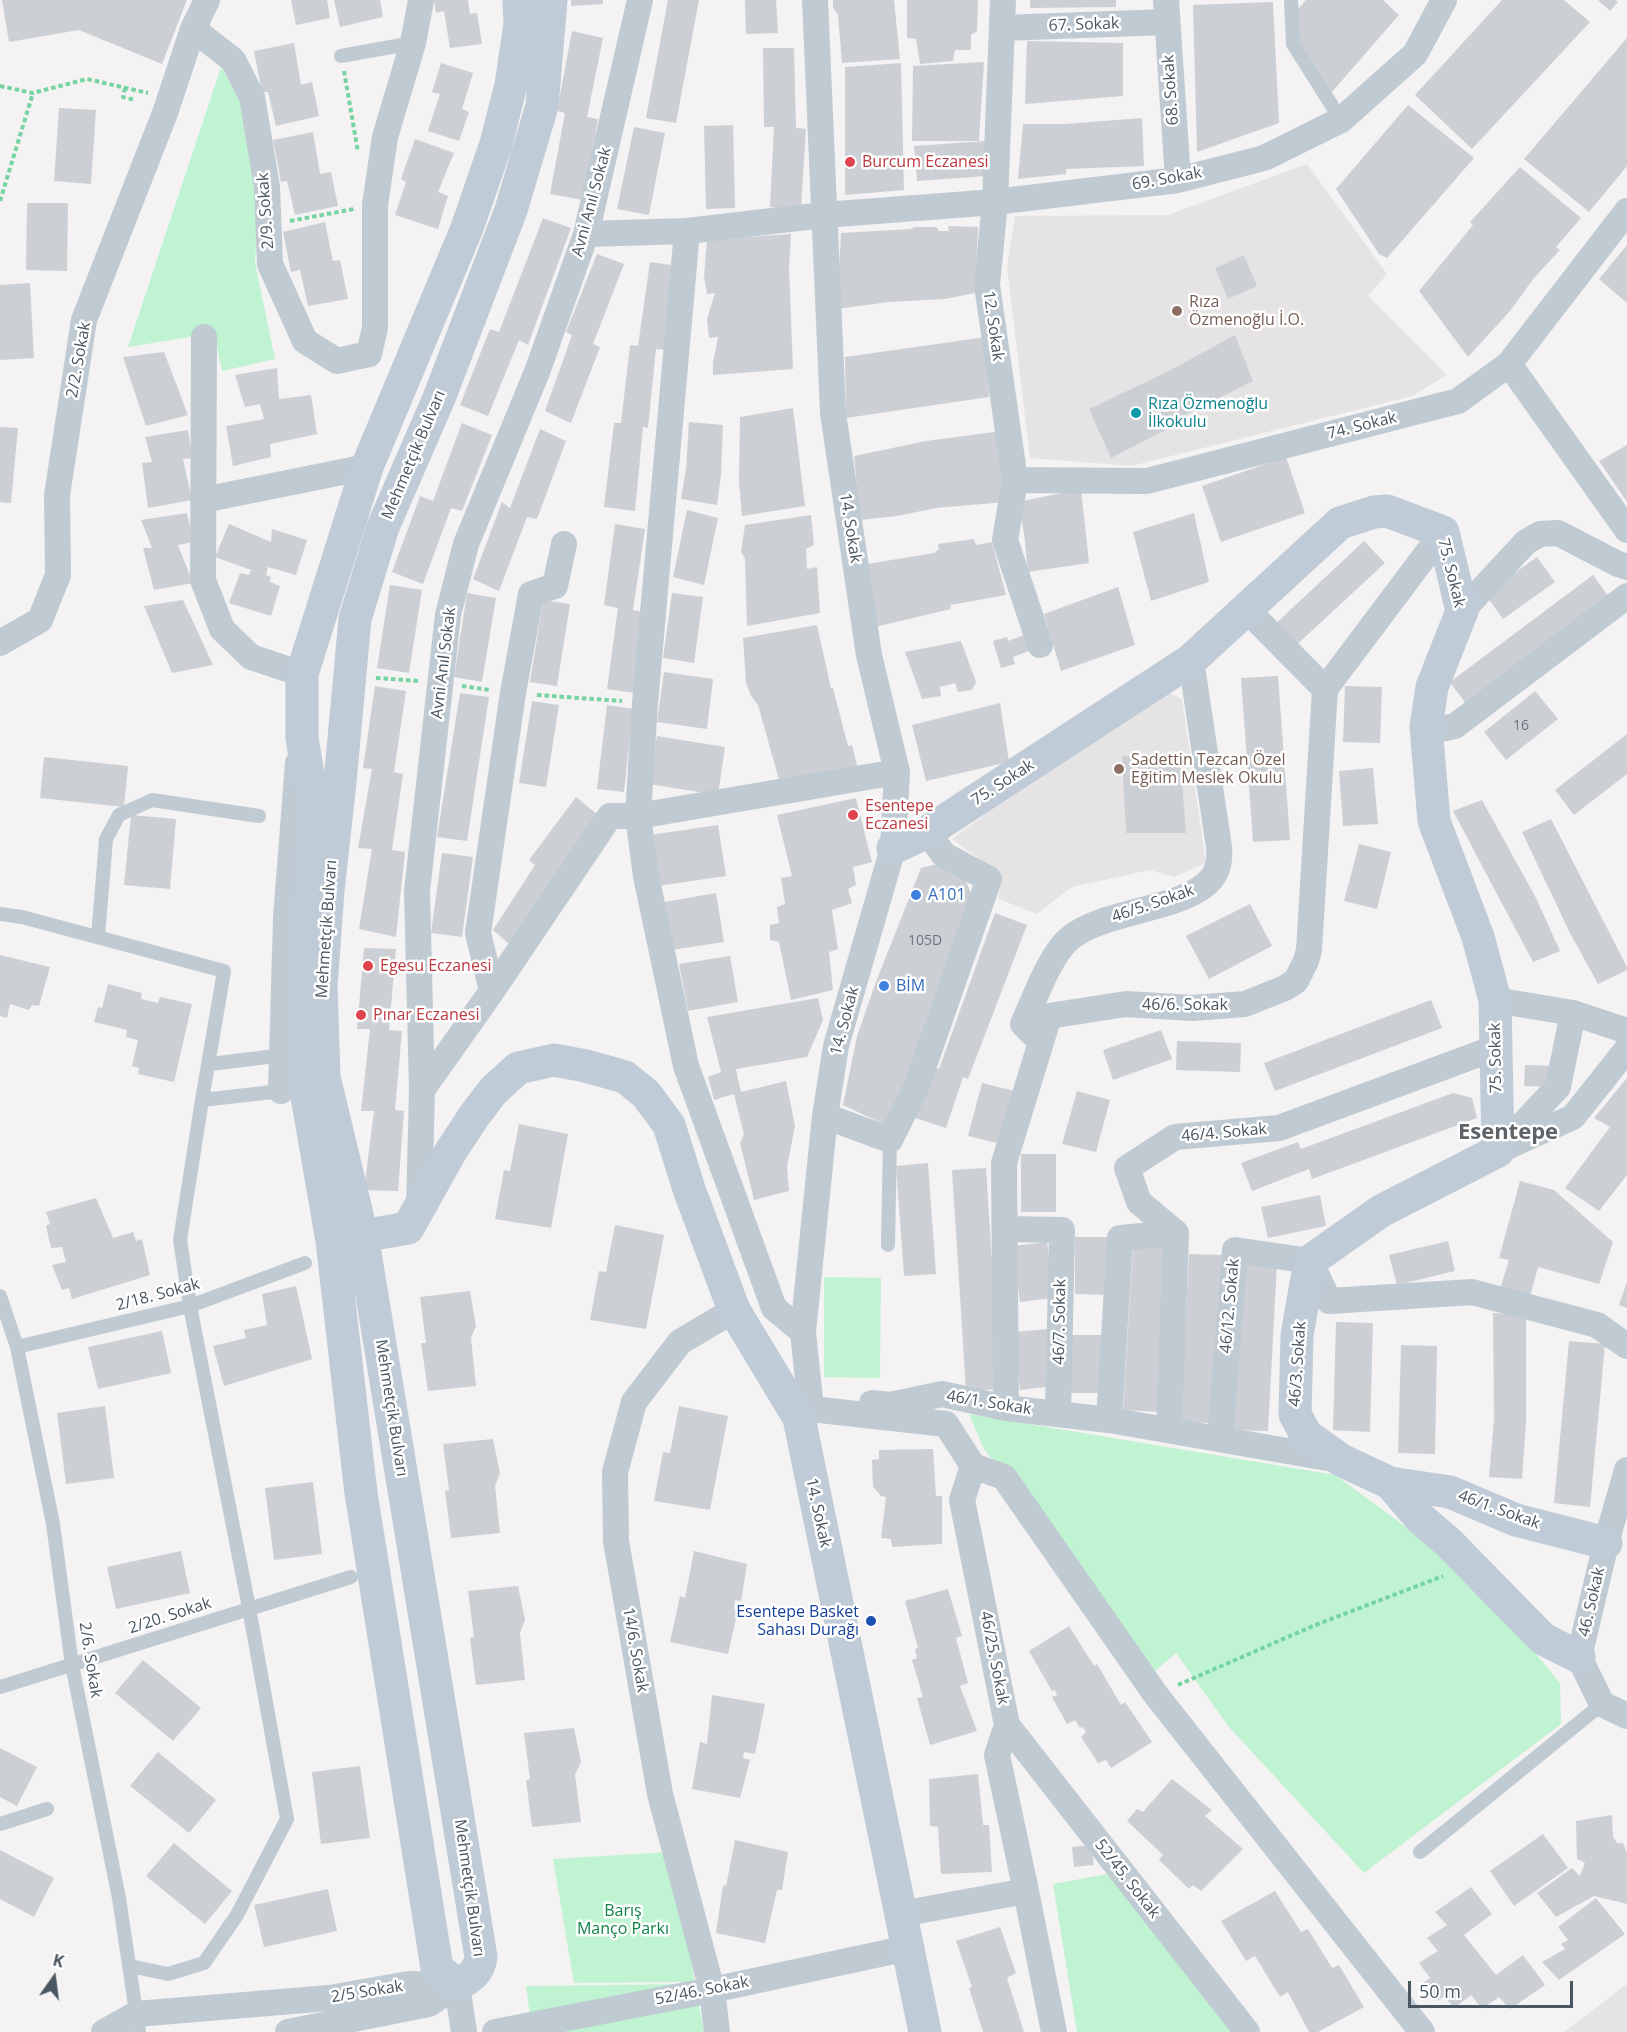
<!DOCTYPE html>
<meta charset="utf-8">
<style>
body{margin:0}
#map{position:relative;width:1627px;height:2032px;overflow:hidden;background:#f4f2f2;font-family:"Open Sans",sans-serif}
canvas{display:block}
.north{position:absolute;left:24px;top:1948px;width:60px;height:60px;-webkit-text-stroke:4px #fff;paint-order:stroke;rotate:14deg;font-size:16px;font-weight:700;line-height:24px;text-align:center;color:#485761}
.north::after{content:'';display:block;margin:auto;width:21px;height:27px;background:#485761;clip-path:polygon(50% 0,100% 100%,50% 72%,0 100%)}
.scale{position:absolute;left:1408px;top:1981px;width:165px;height:27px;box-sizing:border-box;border:3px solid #485761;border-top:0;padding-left:8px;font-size:18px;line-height:21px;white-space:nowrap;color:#485761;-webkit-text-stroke:4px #fff;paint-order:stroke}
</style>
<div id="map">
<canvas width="1627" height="2032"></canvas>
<div class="north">K</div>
<div class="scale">50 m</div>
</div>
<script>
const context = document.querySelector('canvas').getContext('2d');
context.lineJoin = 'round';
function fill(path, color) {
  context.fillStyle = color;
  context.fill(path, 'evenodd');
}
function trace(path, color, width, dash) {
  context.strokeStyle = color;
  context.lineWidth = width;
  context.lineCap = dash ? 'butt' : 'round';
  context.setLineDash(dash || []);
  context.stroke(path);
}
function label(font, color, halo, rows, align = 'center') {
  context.font = font + ' "Open Sans",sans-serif';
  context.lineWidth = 5;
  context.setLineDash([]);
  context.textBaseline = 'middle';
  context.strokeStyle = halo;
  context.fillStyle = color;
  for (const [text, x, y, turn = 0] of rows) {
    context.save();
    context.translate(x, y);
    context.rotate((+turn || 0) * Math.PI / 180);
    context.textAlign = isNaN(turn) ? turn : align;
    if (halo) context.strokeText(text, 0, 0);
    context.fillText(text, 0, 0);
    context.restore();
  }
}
const education = new Path2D(`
 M1307,164L1387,274L1368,296L1447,375L1412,396L1131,466L1030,458L1007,267L1015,216L1168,215Z
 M1156,686L1182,699L1206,863L1174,877L1150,870L1072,887L1037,914L999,899L1000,874L952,839Z
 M1627,1984V2032H1564Z`);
const green = new Path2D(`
 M221,67L243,107L259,201L255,263L275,359L222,371L214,333L128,347Z
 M824,1277L881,1278L880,1378L824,1377Z
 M969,1414L1335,1475L1439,1551L1510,1622L1560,1683L1561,1724L1364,1873L1228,1726L1176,1653L1155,1671L984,1449Z
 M670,1852L695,1982L574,1983L553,1859Z
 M1108,1874L1234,2032H1077L1053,1884Z
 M695,1984L704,2032H532L526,1986Z`);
const building = new Path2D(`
 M2,0H187L162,64L79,30L9,42Z
 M291,0H327L330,18L296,25Z
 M334,0H380L383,17L340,27Z
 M434,0H468L470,14L477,13L482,44L450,48L444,11L436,13Z
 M571,0H603V4L571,6Z
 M668,0H699L676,123L646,118Z
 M745,0H776L778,33L746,34Z
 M833,0H894L900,59L842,63L838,15L833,8Z
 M907,0H978L977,31L971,35V50H955L953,61L920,64L916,39L907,38Z
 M1030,0H1116V7L1030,8Z
 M1306,0H1383L1399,15L1331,93L1298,46L1295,12Z
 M1502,0H1564L1590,22L1472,149L1415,95Z
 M1598,0H1615L1618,2L1610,11Z
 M1273,2L1279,123L1197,152L1193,5Z
 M572,31L603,38L587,117L598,119L583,200L550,194L565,113L557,111Z
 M1627,38V166L1589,212L1524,159Z
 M1027,41L1123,43V96L1025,104Z
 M294,43L301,85L312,82L319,116L276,126L268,92H262L254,51Z
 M763,48H794L796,128L806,129L801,209L770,207L774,127H764Z
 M984,62L979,141H912L913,66Z
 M441,63L473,73L462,109L469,112L459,141L428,131L440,94L432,92Z
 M901,63L904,190L845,195V67Z
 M1408,105L1474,158L1387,258L1379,254L1336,189Z
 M59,108L96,110L91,184L54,181Z
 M1142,118L1144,166L1066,169V174L1018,179L1023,124H1065Z
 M733,125L735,208L706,209L704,126Z
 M634,127L665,133L649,215L617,209Z
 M313,132L320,174L331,172L338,206L295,215L287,181L281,182L273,140Z
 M415,139L454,153L438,192L448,196L438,229L395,215L406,182L401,179Z
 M985,141L987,176L917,181L914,146Z
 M1520,167L1581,218L1556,247L1560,250L1534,278L1510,311L1468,357L1419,291L1473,225L1470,222Z
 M27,203H68L67,271L26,270Z
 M543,218L571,228L528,345L519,340L488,416L460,405L490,329L499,332Z
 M325,222L333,261L340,260L348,299L308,306L300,270L291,272L283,232Z
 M948,226L978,227L975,293L945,299L889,302L837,309L841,233L911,229L914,227H936L939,231H949Z
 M791,234L789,268L793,369L713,375V363L718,337L709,338L707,319L715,293L707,294L704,276L707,240Z
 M1627,245V303L1599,279Z
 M597,254L624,264L593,344L600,347L571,423L545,411L572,335L566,332Z
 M1244,255L1257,286L1228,299L1215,268Z
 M650,262L678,266L666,350L656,349L648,428L643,427L635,511L604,507L614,423H621L630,345L638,346Z
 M30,283L34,358L0,360V285Z
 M1235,335L1253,381L1183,416L1185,420L1111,458L1089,409L1167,372Z
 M986,337L989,397L846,418L845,357Z
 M164,352L188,415L146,426L123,357Z
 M277,368L279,399L311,395L317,434L270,444L271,457L233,466L226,426L264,419L260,404L245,407L235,375Z
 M793,408L805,506L742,516L739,482L740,417Z
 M689,422L723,425L721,474L717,505L681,499L686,469Z
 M462,423L492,435L462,511L451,508L423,584L392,572L420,496L433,501Z
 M0,427L18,428L11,503L0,502Z
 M540,429L566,441L537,519L527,517L499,591L473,579L502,502L510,508Z
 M188,430L192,458L183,459L192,500L148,508L142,463L152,462L145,437Z
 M1002,431L1006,502L936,508L897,516L860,520L854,456L926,441Z
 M1627,445V502L1599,461Z
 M1286,457L1305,513L1221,542L1202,486Z
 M1081,489L1089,563L1028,572L1024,533L1018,502Z
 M687,510L718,518L704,585L673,577Z
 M187,513L193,542L178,545L193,583L154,590L143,548H152L141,520Z
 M1194,513L1209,582L1151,601L1133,532Z
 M811,515L814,545L806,549L807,569L817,567L820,613L747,626L745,559L741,552L745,525Z
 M229,524L271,542L272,529L307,540L296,575L268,567L266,575L271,577L270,582L280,586L271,616L229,603L240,573L249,575L251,570L215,557Z
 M615,524L645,529L633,610L645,612L634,693L607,689L618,608L604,605Z
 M974,539L976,545L992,542L1006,595L950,605L951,609L875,627L867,564L934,553L939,549L938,544Z
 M1364,541L1385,563L1291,650L1271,628Z
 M1537,557L1555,582L1503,619L1485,594Z
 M1593,575L1612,601L1469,708L1450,682Z
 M390,585L422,590L409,673L377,668Z
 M1118,587L1135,645L1061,671L1044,614Z
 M467,593L496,598L482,682L454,677Z
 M672,593L703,597L694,663L663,658Z
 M183,600L213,665L172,673L144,606Z
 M543,600L570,604L557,686L530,682Z
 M817,625L831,688H833L848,746L852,745L858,769L780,783L758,705L751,696L746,683L743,638Z
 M1024,635L1029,651L1013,657L1015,664L1001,668L993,641L1007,637L1008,641Z
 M961,641L976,682L972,690L958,692L955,683L940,687L941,696L922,699L905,652Z
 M664,672L713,679L707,729L657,722Z
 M1278,676L1290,840L1253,842L1241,678Z
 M375,686L406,691L394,772L403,774L392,850L405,852L396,937L359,929L372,849L358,848L372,769L363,768Z
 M1345,686L1382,687L1380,743L1343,742Z
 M1535,691L1558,719L1506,760L1484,732Z
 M460,693L489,697L467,841L437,837Z
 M532,701L559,705L546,787L519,783Z
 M1000,703L1009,762L926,781L912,725Z
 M607,705L633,709L624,792L597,789Z
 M1627,734V774L1574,815L1555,790Z
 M657,736L725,747L718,795L649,784Z
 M1180,755L1186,833H1126L1122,756Z
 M44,757L128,766L124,807L40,798Z
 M1373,768L1378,824L1343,826L1339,771Z
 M576,797L599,816L515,949L493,930L535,865L529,860Z
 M856,798L872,862L853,867L856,885L848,889L852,903L832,910L838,949L829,952L833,990L791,1000L779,942L770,940V925L779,923L777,907L785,904L781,878L792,876L777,815Z
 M1482,800L1536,898L1560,951L1533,962L1453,811Z
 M131,815L176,819L170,889L124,885Z
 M1551,819L1627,967V970L1598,984L1570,933L1522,832Z
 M718,825L726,876L658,886L650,835Z
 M1359,844L1391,852L1377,909L1344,901Z
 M442,853L473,857L462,937L431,933Z
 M942,863L961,871L974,899L890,1127L843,1105L857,1036L876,982L921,868Z
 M716,893L724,942L672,950L664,902Z
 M1250,904L1272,946L1209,979L1186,936Z
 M995,913L1027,925L968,1079L963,1077L946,1128L915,1118L932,1067L939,1069Z
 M364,948L396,949L389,1030L402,1031L395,1110L404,1111L398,1191L364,1190L374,1111H361L370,1029H357Z
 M0,955L50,967L39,1006L32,1005L29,1010L10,1004L7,1018L0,1016Z
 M730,956L738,1002L688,1011L679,964Z
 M108,984L142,993L141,999L158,1003L160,997L192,1004L174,1082L138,1074L139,1068L132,1066L138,1040L126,1037L127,1030L94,1022L98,1007L102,1008Z
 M818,998L823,1020L807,1057L736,1069L741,1092L786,1081L795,1126L787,1167L789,1191L754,1200L740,1143L744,1134L734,1094L714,1100L708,1077L721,1072L707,1017Z
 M1431,1000L1442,1028L1275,1091L1264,1063Z
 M1161,1030L1172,1059L1113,1080L1103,1050Z
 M1177,1041L1241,1043L1240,1072L1176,1070Z
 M1525,1065L1551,1066V1087L1524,1086Z
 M1627,1078V1175L1599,1211L1565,1188L1610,1127L1594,1118Z
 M982,1083L1015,1091L1001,1144L968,1136Z
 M1077,1091L1110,1100L1096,1152L1062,1144Z
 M1453,1093L1472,1098L1477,1118L1312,1179L1309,1169L1252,1191L1241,1163L1298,1142L1301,1149Z
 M519,1124L568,1134L551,1228L495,1219L504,1170L510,1171Z
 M1021,1154H1056V1212H1021Z
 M928,1163L936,1274L904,1276L896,1166Z
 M986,1168L1000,1389L966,1391L952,1170Z
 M1520,1181L1554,1190L1613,1242L1599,1284L1538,1267L1529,1301L1499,1292L1509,1260L1499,1258Z
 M1320,1195L1326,1226L1268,1238L1261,1207Z
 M96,1198L113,1238L133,1232L136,1241L142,1239L150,1275L72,1299L69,1288L62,1290L52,1265L66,1262L62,1247L51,1248L46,1226L50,1224L46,1212Z
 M615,1225L664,1235L646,1329L590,1320L599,1271L606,1272Z
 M1075,1237H1110V1295L1075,1294Z
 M1448,1241L1455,1271L1397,1285L1389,1255Z
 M1047,1242L1054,1298L1020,1302L1013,1246Z
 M1133,1243L1168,1244L1159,1412L1123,1410Z
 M1189,1254L1225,1255L1216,1423L1180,1422Z
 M1241,1262L1277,1264L1268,1431L1232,1430Z
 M1627,1282V1308L1619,1305Z
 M296,1286L312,1359L224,1386L213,1346L246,1338L244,1330L267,1325L262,1294Z
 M470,1291L476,1326L471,1338L476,1386L428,1391L421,1343H426L420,1297Z
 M1493,1313L1526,1315V1422L1522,1479L1489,1477L1494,1420Z
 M1336,1322L1373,1323L1370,1432L1333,1430Z
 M1049,1329L1055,1386L1020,1390L1014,1332Z
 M162,1331L171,1373L98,1389L88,1347Z
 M1069,1335H1104V1393H1069Z
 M1569,1341L1605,1344L1590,1507L1554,1503Z
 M1401,1345L1437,1346L1435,1454L1398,1453Z
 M105,1406L114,1478L66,1484L57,1413Z
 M679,1406L728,1416L710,1510L654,1501L663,1452L670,1453Z
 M493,1439L500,1473L495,1486L500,1533L451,1538L445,1491L449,1490L443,1444Z
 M933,1449L936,1496H942V1544L892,1547L891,1539L881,1538L886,1497L881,1496L873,1487L872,1460L879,1459V1450Z
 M313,1482L322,1554L274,1560L265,1488Z
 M181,1551L190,1593L116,1609L107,1567Z
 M694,1551L747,1564L741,1601L735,1600L734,1609L738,1610L728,1654L670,1642L680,1596L685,1598Z
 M518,1586L525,1620L520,1633L525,1680L476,1685L470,1638L474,1637L468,1591Z
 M948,1589L962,1636L956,1638L968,1683L960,1686L977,1731L930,1745L917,1698L923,1697L912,1660L917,1658L915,1649L918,1648L905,1601Z
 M1069,1626L1094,1666L1097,1664L1121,1705L1125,1702L1152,1742L1111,1768L1106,1760L1098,1763L1081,1737L1086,1732L1083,1727L1080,1728L1075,1720L1067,1724L1052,1697L1057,1695L1055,1690L1052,1691L1029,1651Z
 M143,1660L201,1708L173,1741L115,1693Z
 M712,1695L765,1704L755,1754L744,1752L743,1758L750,1760L740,1798L692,1789L700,1742L707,1744Z
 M574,1728L581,1762L575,1775L581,1822L532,1827L526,1780L530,1779L524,1733Z
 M0,1748L37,1767L17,1806L0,1797Z
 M158,1752L216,1800L189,1833L130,1786Z
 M360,1766L370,1838L321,1844L312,1772Z
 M978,1774L983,1825H989L992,1872L941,1874L938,1827L930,1826L929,1779Z
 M1172,1779L1212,1810L1205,1816L1243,1849L1201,1891L1193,1885L1189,1889L1159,1860L1163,1855L1127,1821L1137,1809L1143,1812Z
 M1612,1815L1613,1837L1617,1843H1623L1627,1853V1904L1594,1896L1556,1917L1537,1893L1572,1868L1580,1876L1585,1863L1577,1859L1576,1821Z
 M1543,1834L1568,1868L1514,1906L1490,1871Z
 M735,1840L788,1852L782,1890H777L765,1943L716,1933L723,1885L726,1886Z
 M174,1843L232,1891L205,1924L146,1876Z
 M1091,1845L1094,1865L1074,1867L1072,1847Z
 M0,1850L54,1878L34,1917L0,1899Z
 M1471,1887L1492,1914L1464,1935L1496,1975L1523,1955L1545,1985L1510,2009L1499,1997L1482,2009L1471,1995L1454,2008L1444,1996L1437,2001L1423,1983L1430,1978L1419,1963L1438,1951L1427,1938L1447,1925L1435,1912Z
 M328,1889L337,1931L264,1947L254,1905Z
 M1275,1891L1301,1932L1308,1929L1332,1968L1339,1965L1364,2007L1318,2032H1309L1288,1992L1280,1997L1255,1956L1246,1961L1221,1921Z
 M1596,1898L1625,1934L1559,1980L1542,1962L1565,1949L1561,1944L1568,1940L1558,1927Z
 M1000,1927L1016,1973L1007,1978L1024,2032H983L969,1988L972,1987L956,1941Z`);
const path = new Path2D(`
 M344,71L358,152
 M0,86L33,93L87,79L148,93
 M125,88L123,97L135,100
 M0,201L33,93
 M290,221L354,209
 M376,678L419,681
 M462,686L490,690
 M537,695L622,701
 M1178,1685L1313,1626L1443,1576`);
const lane = new Path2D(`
 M1291,0L1293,44L1341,120
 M341,56L413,43
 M0,914L22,917L224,971L202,1100
 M98,937L106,839L119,815L152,800L259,816
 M210,1064L284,1055
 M888,1245L890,1140
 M0,1296L17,1347L53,1524L72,1665L119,1898L139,2032
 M17,1347L190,1306L305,1263
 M0,1687L351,1577
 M0,1824L47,1809
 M1420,1852L1602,1704
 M130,1966L168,1974L204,1963L237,1915L287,1819L249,1608L190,1306L180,1240L202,1100L281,1091`);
const street = new Path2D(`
 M1003,0L995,202L987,285L1015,480L1005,540L1040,645
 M1166,0L1178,180
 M1002,28L1167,22
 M193,29L233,60L252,97L267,187L270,264L305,341L337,361L369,354L375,328V205L385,137L413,43L421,0
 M687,231L824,215L995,202L1178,180L1264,158L1341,120L1415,54L1444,0
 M586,234L687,231L645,703L638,816L897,772
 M204,337L203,580L222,629L251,657L302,674
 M1509,364L1627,530
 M1015,480L1147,481L1458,401L1509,364L1627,211
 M203,500L367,467
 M1247,610L1325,689
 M1462,611L1526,542L1540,534L1558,533L1618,564L1627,567
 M0,643L40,620L58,575L57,495L84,320L165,113L193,29L207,0
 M1426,727L1440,729L1455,726L1627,596
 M492,991L610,816H638L646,876L686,1066L774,1308L803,1332
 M1495,1000L1573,1013L1627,1031
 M1041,1042L1023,1024C1034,1000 1050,955 1069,939C1103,909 1186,911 1212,878C1219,869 1220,858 1219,847L1191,660
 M422,1090L492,991L478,933L513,693L531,594L555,586L564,544
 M281,1091L286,918L298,763
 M825,1116L890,1140L916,1088L989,879L944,855L927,832
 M1506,1142L1558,1087L1573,1013
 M1498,1151L1573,1117L1627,1049
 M419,1209L422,1090L417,891L448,615L466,544L537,372L586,234L640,0
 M1005,1229L1062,1230L1058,1414
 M872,1403L890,1405L942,1394L1006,1408L1109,1420L1339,1460
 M1006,1408L1004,1163L1049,1016L1126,1004L1192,1008L1245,1004L1285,988L1296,981L1306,961L1309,950L1325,689L1443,532
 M811,1409L803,1332L825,1116L836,1046L893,848L897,772L869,655L833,413L815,0
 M811,1409L946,1424L973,1466L962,1500L1007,1725L997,1755L1026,1891L1054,2032
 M1109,1420L1120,1238L1176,1233L1139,1202L1127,1168L1175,1137L1279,1128L1495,1048
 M1169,1430L1176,1233
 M1220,1438L1235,1250L1310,1261L1329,1301L1472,1292L1597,1325L1627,1346
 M973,1466L1004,1477L1156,1695L1422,2032
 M1627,1470L1606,1543L1579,1657L1602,1704L1627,1716
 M1007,1725L1247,2032
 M901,1914L1026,1891
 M457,1985L464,2032
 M104,2032L136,2014L329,1998L409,1984L457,1985
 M288,2032L429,2004L457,1985
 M495,2032L712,1990L908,1948
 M717,2032L712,1990L660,1794L616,1541L615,1472L634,1402L680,1342L734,1310`);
const secondary = new Path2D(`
 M519,0L520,24L511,85L496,144L467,228L367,467L302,674V738L313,804L304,1079L332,1241L361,1493L437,1968L457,1985C470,1978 479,1972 481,1957L362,1235L324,1077L321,986L328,891L340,782L355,619L383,527L439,398L511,210L542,106L551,0
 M893,848L927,832L1191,660L1340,523L1374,512L1387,511L1443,532L1462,611L1432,687L1426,727L1434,821L1478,937L1495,1000L1498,1151L1381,1211L1310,1261L1297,1335L1295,1414L1306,1435L1341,1460L1390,1483L1420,1518L1449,1543L1543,1639L1579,1657
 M340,1240L408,1228L451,1151L474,1116L493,1091L518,1068L554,1060L586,1066L625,1077L646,1094L669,1125L689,1189L734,1310L799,1418L925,2032
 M1390,1483L1450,1492L1516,1520L1606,1543`);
const markers = [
 [850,162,6,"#e0444e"],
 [1177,311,6,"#8d6e63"],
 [1136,413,6,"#0f9aa8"],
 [1119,769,6,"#8d6e63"],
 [853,815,6,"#e0444e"],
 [916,895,6,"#3f7fe0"],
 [368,966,6,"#e0444e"],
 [884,986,6,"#3f7fe0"],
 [361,1015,6,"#e0444e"],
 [871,1621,6,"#1a4fb4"]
];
const numberNames = [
 ["16",1521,726],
 ["105D",925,941]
];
const streetNames = [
 ["67. Sokak",1084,25,-2],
 ["68. Sokak",1171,90,-94],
 ["69. Sokak",1167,179,-10],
 ["Avni Anıl Sokak",592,202,-75],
 ["2/9. Sokak",266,211,-94],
 ["12. Sokak",993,326,82],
 ["2/2. Sokak",79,360,-80],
 ["74. Sokak",1362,426,-14],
 ["Mehmetçik Bulvarı",414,455,-67],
 ["14. Sokak",850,528,81],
 ["75. Sokak",1451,573,76],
 ["Avni Anıl Sokak",444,663,-83],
 ["75. Sokak",1003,783,-33],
 ["46/5. Sokak",1153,904,-19],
 ["Mehmetçik Bulvarı",327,929,-86],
 ["46/6. Sokak",1185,1005],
 ["14. Sokak",845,1021,-75],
 ["75. Sokak",1496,1058,-91],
 ["46/4. Sokak",1224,1133,-5],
 ["2/18. Sokak",158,1295,-15],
 ["46/12. Sokak",1230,1306,-85],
 ["46/7. Sokak",1060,1322,-89],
 ["46/3. Sokak",1298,1364,-86],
 ["46/1. Sokak",989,1403,9],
 ["Mehmetçik Bulvarı",391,1408,81],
 ["46/1. Sokak",1499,1510,20],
 ["14. Sokak",818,1513,78],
 ["46. Sokak",1592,1602,-77],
 ["2/20. Sokak",170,1616,-18],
 ["14/6. Sokak",635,1650,80],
 ["46/25. Sokak",994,1658,79],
 ["2/6. Sokak",90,1660,81],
 ["52/45. Sokak",1127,1879,52],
 ["Mehmetçik Bulvarı",469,1888,82],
 ["52/46. Sokak",702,1991,-11],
 ["2/5 Sokak",367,1992,-9]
];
const healthNames = [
 ["Burcum Eczanesi",862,162],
 ["Esentepe",865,806],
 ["Eczanesi",865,824],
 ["Egesu Eczanesi",380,966],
 ["Pınar Eczanesi",373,1015]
];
const educationNames = [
 ["Rıza",1189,302],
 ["Özmenoğlu İ.O.",1189,320],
 ["Sadettin Tezcan Özel",1131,760],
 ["Eğitim Meslek Okulu",1131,778]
];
const cultureNames = [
 ["Rıza Özmenoğlu",1148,404],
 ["İlkokulu",1148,422]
];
const shopNames = [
 ["A101",928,895],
 ["BİM",896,986]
];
const transitNames = [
 ["Esentepe Basket",859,1612],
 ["Sahası Durağı",859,1630]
];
const parkNames = [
 ["Barış",623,1911],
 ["Manço Parkı",623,1929]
];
const districtNames = [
 ["Esentepe",1508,1133]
];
fill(education, '#e6e3e4');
fill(green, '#c0f3d1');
fill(building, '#ccd0d5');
trace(path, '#75d4a1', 4, [4.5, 3]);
trace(lane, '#bfcad2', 14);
trace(street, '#bfcad2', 26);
trace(secondary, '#bfcbd6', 33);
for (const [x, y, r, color] of markers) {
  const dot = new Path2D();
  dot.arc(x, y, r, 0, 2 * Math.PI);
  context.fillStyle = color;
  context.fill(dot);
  trace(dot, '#fff', 2);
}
label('14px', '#69757e', null, numberNames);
label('16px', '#485761', '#fff', streetNames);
label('16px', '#be3a42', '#fff', healthNames, 'left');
label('16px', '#785e54', '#fff', educationNames, 'left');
label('16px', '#0d838f', '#fff', cultureNames, 'left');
label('16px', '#366cbe', '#fff', shopNames, 'left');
label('16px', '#164399', '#fff', transitNames, 'right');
label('16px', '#118446', '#fff', parkNames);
label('bold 22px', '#5e6368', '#fff', districtNames);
</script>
